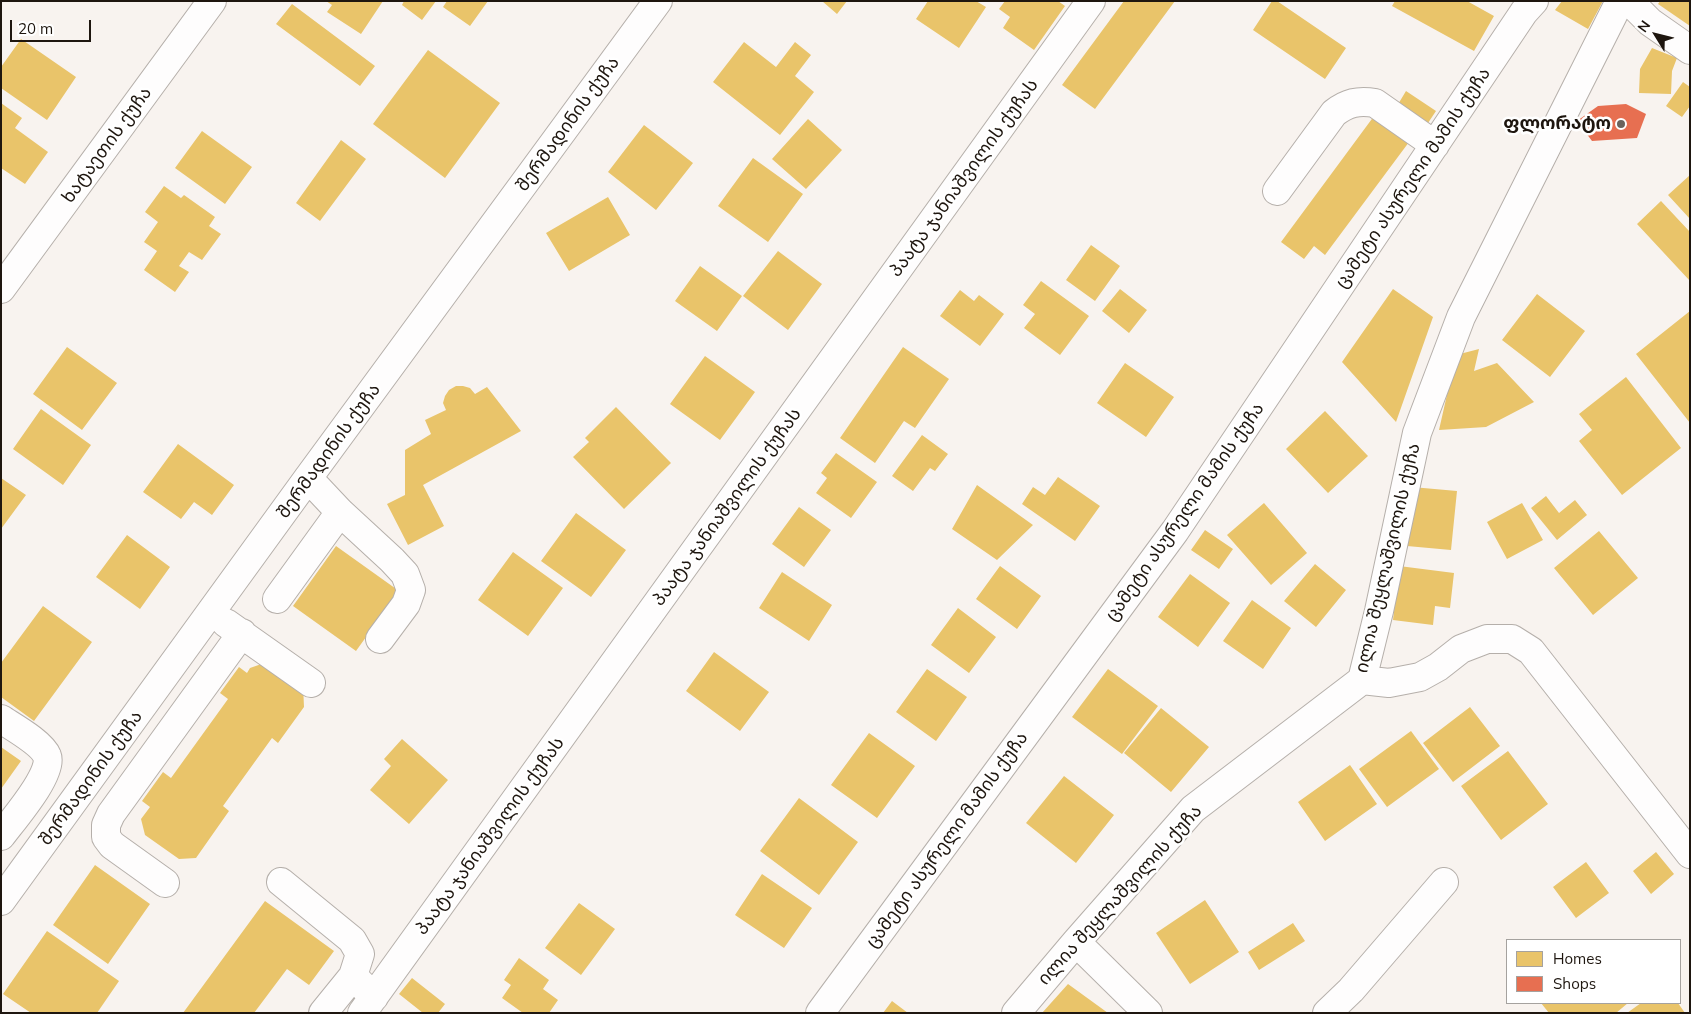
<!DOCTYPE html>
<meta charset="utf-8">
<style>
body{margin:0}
#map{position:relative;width:1691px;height:1014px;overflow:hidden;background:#f8f3ef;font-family:Mulish,sans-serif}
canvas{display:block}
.frame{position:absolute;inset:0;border:2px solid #1e160f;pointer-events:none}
.legend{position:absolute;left:1506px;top:939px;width:175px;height:65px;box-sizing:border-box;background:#fff;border:1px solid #a5a29f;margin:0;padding:6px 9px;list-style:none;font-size:15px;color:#1e160f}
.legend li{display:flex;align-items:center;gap:10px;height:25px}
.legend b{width:25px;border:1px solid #a5a29f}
.north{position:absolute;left:1631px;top:10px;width:50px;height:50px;-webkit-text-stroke:4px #fff;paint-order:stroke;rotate:306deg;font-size:14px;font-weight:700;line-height:20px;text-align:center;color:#1e160f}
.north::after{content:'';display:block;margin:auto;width:18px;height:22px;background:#1e160f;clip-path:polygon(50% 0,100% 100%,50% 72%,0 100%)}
.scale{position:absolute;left:10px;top:20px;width:81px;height:22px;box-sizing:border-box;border:2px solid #1e160f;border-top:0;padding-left:6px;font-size:15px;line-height:18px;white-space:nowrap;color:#1e160f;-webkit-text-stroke:4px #fff;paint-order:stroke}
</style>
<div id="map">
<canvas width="1691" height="1014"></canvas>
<div class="frame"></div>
<ul class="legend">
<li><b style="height:14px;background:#e9c46a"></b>Homes</li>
<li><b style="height:14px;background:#e76f51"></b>Shops</li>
</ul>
<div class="north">N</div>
<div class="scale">20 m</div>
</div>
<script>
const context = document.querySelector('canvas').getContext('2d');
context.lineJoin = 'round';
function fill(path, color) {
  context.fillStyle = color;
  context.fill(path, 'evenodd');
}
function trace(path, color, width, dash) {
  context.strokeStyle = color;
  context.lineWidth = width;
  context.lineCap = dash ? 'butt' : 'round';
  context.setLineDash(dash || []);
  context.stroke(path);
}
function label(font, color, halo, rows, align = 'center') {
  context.font = font + ' Mulish,"Noto Sans Georgian",sans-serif';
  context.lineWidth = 5;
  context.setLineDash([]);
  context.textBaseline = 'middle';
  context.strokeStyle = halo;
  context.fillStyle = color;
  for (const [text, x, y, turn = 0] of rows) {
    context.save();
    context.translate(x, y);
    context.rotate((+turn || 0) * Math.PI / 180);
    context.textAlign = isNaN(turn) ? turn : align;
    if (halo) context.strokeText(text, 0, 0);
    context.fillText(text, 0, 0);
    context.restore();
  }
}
const homes = new Path2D(`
 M326,1H383L361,34L327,12L332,5Z
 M404,1H436L422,20L402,5Z
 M447,1H488L470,26L443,7Z
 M822,1H847L837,14Z
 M928,1H976L986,7L959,48L916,19Z
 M1005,1H1058L1065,6L1034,50L1003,28L1010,17L999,9Z
 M1124,1H1175L1095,109L1062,85Z
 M1272,1H1277L1346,48L1325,79L1253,30Z
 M1395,1H1467L1494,16L1474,51L1392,6Z
 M1562,1H1603L1588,29L1555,10Z
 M1660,1H1690V26L1658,4Z
 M292,4L375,66L360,86L276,24Z
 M21,39L76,77L47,120L1,88V67Z
 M744,42L776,67L795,42L811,55L795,76L814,92L780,135L713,82Z
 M1652,48L1677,58L1672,71L1671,94L1639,93L1640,69Z
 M428,50L500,103L445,178L373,124Z
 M1683,82L1690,87V106L1682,117L1666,106Z
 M1406,91L1436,111L1426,126L1397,106Z
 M1,103L22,118L15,128L48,152L25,184L1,168Z
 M1377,112L1412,138L1325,255L1314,246L1304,259L1281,242Z
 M808,119L842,150L806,189L772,159Z
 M644,125L693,163L656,210L608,172Z
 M202,131L252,167L225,204L175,168Z
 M341,140L366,159L320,221L296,203Z
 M753,158L803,194L768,242L718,206Z
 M1690,175V219L1668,195Z
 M164,186L181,198L184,195L215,217L209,226L221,234L202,260L189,252L179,266L189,272L175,292L144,270L157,251L144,242L158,222L145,212Z
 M608,197L630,235L569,271L546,233Z
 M1661,201L1690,232V281L1637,224Z
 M1091,245L1120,266L1095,301L1066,280Z
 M778,251L822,284L788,330L743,296Z
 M700,266L742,296L717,331L675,301Z
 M1041,281L1089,316L1060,355L1024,328L1035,314L1023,305Z
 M1120,289L1147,310L1129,333L1102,311Z
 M1393,289L1433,317L1396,422L1342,362Z
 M960,290L974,301L979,295L1004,314L980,346L940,316Z
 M1537,294L1585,331L1550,377L1502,340Z
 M1690,311V423L1636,354Z
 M67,347L117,383L82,430L33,394Z
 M903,347L949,379L915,428L904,421L875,463L840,438Z
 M1479,349L1474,371L1497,363L1534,402L1486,427L1439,430L1456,355Z
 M705,356L755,392L720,440L670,404Z
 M1125,363L1174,397L1146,437L1097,403Z
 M1626,377L1681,448L1622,495L1579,441L1592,430L1579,414Z
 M456,386H463L470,388L475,394L487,387L521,431L423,485L444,526L408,545L387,504L405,495V450L431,434L425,420L446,410L443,403L445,396L449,390Z
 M616,407L671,463L624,509L573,457L589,442L585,438Z
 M41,409L91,445L63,485L13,449Z
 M1325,411L1368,456L1328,493L1286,449Z
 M922,435L948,454L935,471L930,468L913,491L892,476Z
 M178,444L234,485L212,515L194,502L181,519L143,492Z
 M836,453L877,482L851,518L816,493L827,478L821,473Z
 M1058,477L1100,506L1075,541L1022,504L1033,487L1045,495Z
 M1,478L26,495L1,529Z
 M977,485L1033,525L997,560L952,529Z
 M1412,487L1457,491L1451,550L1407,546Z
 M1546,496L1559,513L1575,500L1587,515L1557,540L1531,508Z
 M1264,503L1307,553L1271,585L1227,535Z
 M1522,503L1543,540L1507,559L1487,522Z
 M799,507L831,530L804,567L772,544Z
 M576,513L626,550L591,597L541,561Z
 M1205,530L1233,549L1219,569L1191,550Z
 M1599,531L1638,578L1593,615L1554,568Z
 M127,535L170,567L140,609L96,577Z
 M336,546L399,591L356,651L293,606Z
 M513,552L563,588L528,636L478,600Z
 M1315,564L1346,590L1316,627L1284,601Z
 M1000,566L1041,596L1017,629L976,599Z
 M1399,566L1454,573L1450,608L1435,606L1433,625L1393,620Z
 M782,572L832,605L809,641L759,608Z
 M1190,574L1230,603L1198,647L1158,617Z
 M1252,600L1291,628L1263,669L1223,641Z
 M43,606L92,642L34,721L1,697V663Z
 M958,608L996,637L969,673L931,645Z
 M714,652L769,692L740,731L686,691Z
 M270,661L303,685L304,707L278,743L272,738L223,806L229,811L196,858L179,859L145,835L141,819L150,807L142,801L163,772L171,778L228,699L220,693L239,667L247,673L250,668Z
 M927,669L967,697L936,741L896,712Z
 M1108,669L1158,706L1122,754L1072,717Z
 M1470,707L1500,746L1453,782L1423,743Z
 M1161,708L1209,747L1171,792L1124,753Z
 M1411,731L1439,769L1387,807L1359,769Z
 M869,733L915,766L877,818L831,785Z
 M402,739L448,780L409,824L370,790L391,766L384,759Z
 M1,747L21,761L1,789Z
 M1508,751L1548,804L1501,840L1461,786Z
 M1350,765L1377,804L1325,841L1298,802Z
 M1064,776L1114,815L1076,863L1026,823Z
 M799,798L858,842L819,895L760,851Z
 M1656,852L1674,874L1651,894L1633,871Z
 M1586,862L1609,893L1576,918L1553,887Z
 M95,865L150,904L108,964L53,925Z
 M762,874L812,908L784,948L735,915Z
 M1205,900L1239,952L1190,984L1156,933Z
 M265,901L334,951L309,985L287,969L254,1013H183Z
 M579,903L615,929L581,975L545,948Z
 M1293,923L1305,941L1259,970L1248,952Z
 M47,931L119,981L97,1013H31L3,994Z
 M519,958L549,980L543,989L558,1000L549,1013H523L502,998L511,985L504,980Z
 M412,978L445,1004L438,1013H423L399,994Z
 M1068,984L1108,1013H1042Z
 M892,1001L908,1013H883Z
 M1541,1003H1628L1616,1013H1549Z
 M1641,1003H1678L1685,1013H1627Z`);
const shops = new Path2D(`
 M1626,104L1646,114L1637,138L1592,141L1577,121L1598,106Z`);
const minor = new Path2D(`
 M1629,1L1650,22L1690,50
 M1277,191L1334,113C1347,103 1358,100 1375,103L1435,145
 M1,289L212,1
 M308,478L340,512L392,560L405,574L411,590L406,604L380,639
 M277,599L340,512
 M226,623L311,683
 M1362,680L1389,683L1420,677L1438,667L1461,649L1487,639H1512L1531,651L1690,854
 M1,719C13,727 42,743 47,756C54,773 12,821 1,836
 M281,882L352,940L360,954L353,976L374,997
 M165,883L112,845L106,837V825L111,814L242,633
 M1,901L308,478L658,1
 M1076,942L1148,1013
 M323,1013L353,976
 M362,1013L1091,1
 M820,1013L1175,531L1524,12L1534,1
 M1016,1013L1076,942L1193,809L1362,680L1379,611L1417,433L1461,317L1620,1
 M1327,1013L1351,990L1444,882`);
const markers = [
 [1621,124,5,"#6a635d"]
];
const streetNames = [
 ["შერმადინის ქუჩა",568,124,-54],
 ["ხატაეთის ქუჩა",107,145,-54],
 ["პაატა ჯანიაშვილის ქუჩას",964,178,-54],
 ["ცამეტი ასურელი მამის ქუჩა",1413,178,-56],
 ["შერმადინის ქუჩა",329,451,-54],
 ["პაატა ჯანიაშვილის ქუჩას",727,507,-54],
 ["ცამეტი ასურელი მამის ქუჩა",1185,512,-55],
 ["ილია შეყლაშვილის ქუჩა",1388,558,-77],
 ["შერმადინის ქუჩა",91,778,-54],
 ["პაატა ჯანიაშვილის ქუჩას",490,836,-54],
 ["ცამეტი ასურელი მამის ქუჩა",947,840,-54],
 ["ილია შეყლაშვილის ქუჩა",1120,895,-48]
];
const poiNames = [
 ["ფლორატო",1611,124]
];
fill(homes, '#e9c46a');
fill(shops, '#e76f51');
trace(minor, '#b5afaa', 30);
trace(minor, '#fefdfd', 28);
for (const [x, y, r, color] of markers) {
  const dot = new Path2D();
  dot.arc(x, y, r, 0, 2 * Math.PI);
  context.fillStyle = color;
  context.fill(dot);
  trace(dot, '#fff', 2);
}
label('18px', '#1e160f', '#fff', streetNames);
label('bold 18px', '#1e160f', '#fff', poiNames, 'right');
</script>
